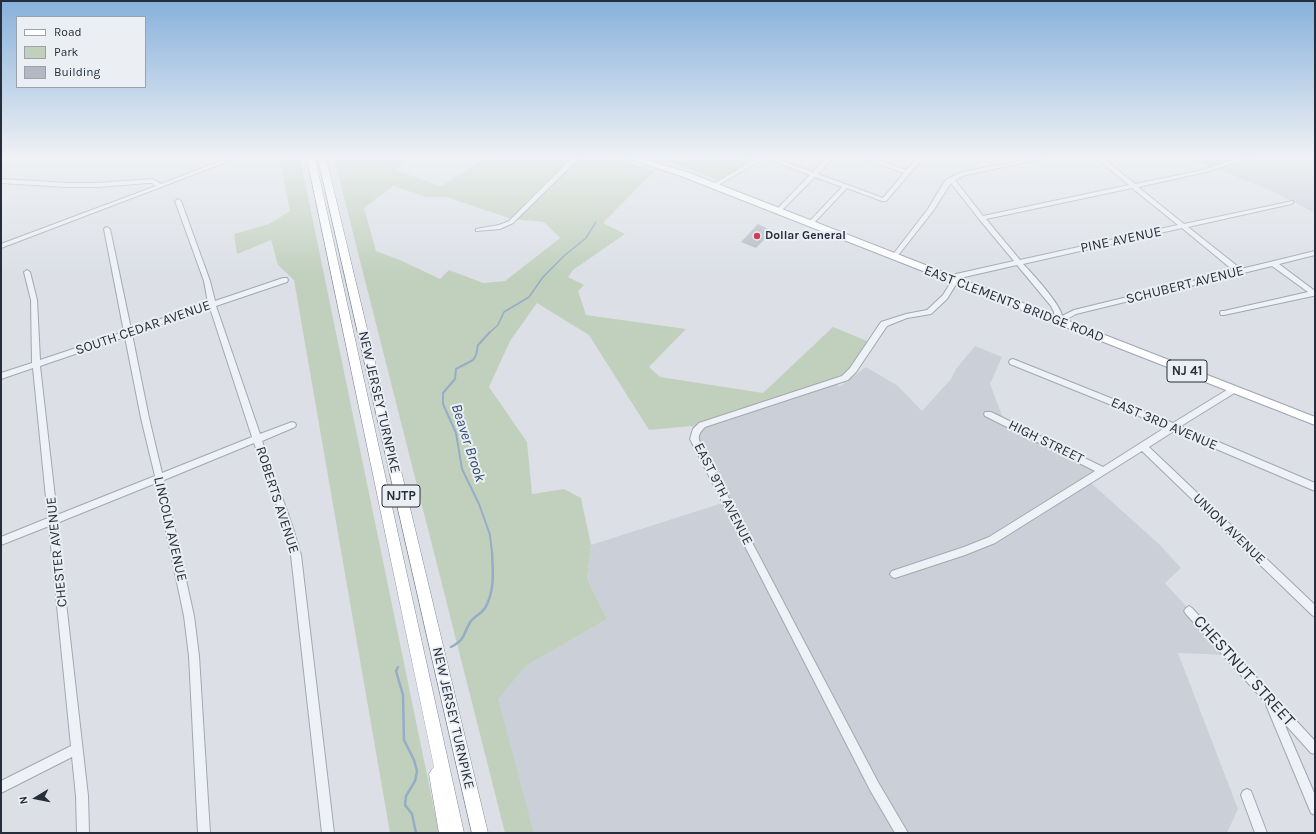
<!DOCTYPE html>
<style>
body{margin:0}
#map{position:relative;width:1316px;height:834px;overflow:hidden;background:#dce0e6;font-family:Karla,sans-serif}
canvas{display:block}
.frame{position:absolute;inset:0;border:2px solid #262e3c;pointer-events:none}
.legend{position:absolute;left:16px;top:16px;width:130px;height:72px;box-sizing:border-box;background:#ebeff4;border:1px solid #9ca2aa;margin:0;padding:5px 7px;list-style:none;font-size:12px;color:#262e3c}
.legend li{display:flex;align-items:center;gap:8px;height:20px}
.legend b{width:20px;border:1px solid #9ca2aa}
.north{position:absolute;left:16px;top:778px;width:40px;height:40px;-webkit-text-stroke:3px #ebeff4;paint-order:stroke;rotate:260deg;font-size:11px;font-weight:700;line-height:16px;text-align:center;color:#262e3c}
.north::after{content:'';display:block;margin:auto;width:14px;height:18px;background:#262e3c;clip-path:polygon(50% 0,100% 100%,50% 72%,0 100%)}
</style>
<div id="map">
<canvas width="1316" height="834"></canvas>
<div class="frame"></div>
<ul class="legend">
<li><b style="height:5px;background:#fff"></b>Road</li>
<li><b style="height:11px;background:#c1d0bd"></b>Park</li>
<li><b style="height:11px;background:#b3b9c3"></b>Building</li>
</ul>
<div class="north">N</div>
</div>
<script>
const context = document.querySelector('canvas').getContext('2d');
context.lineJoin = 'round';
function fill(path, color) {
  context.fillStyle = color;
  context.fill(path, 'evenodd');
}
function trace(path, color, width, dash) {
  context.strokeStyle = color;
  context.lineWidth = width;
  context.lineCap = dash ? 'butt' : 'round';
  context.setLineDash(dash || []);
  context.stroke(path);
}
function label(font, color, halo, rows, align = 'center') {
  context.font = font + ' Karla,sans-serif';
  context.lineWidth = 4;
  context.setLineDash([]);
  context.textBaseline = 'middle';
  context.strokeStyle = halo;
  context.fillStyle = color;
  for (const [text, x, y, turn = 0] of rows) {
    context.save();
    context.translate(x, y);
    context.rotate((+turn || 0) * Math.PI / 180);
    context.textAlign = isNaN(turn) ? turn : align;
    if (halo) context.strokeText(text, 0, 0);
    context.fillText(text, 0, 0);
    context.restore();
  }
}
const built = new Path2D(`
 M1188,158H1315V213L1265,188Z
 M975,346L1002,357L990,384L1005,423L1105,471L1090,482L1160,545L1181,568L1165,583L1230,655L1178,653L1238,809L1227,833H534L497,699L526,666L607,619L587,578L591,545L732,500L709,469L692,426L837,383L839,387L866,367L898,386L922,411L951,379L956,369Z`);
const green = new Path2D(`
 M279,158H300L439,833H390L294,280L278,265L271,240L237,254L234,234L269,224L290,211Z
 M334,158H397L403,161L396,170L441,186L484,158H572L525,203L531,205L579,158H616L654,171L603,223L625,234L573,270L568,277L584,285L578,291L586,315L686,329L649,367L660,377L763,393L833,327L872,343L837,383L692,426L649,430L589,335L537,303L510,341L489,387L527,442L532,494L564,489L581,498L591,545L587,578L607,619L526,666L498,699L534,833H505ZM393,186L426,197H446L512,219L544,222L560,238L505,281L483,283L449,270L440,279L400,260L376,251L364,208Z
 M760,158L720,181L679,165L656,159Z
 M1188,158H1246L1213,168Z`);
const streamFar2 = new Path2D(`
 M658,162L661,158
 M489,333L498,325L504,312L529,297L543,277L565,255L586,238L596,222`);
const streamFar1 = new Path2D(`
 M490,332L478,345L476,355L473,360L456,369L455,379L443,393V404L456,433L462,469L479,504L490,535L492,553`);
const stream = new Path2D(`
 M451,647C467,639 463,632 471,621C475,616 482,613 485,608C495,591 493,571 492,552
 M398,667L396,671L403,695L404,740L414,760L417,771L415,781L406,796L405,805L412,814L416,833`);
const building = new Path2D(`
 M758,224L773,231L756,248L741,242Z`);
const minor = new Path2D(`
 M228,158H237L1,248V244L156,186L152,183H148L97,187H67L1,183V179L67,183H97L153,179L161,184Z
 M572,158H579L513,223L500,229L476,231V229L499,225L509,221Z
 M757,158H765L715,187H711L710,186Z
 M826,158H833L818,174L883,198L904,173L862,158H872L906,170L917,158H923L886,201H882L847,188L812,225H808V223L842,187L815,177L780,212H776V210L810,175L773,161V159H777L813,172Z
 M1033,158H1047L965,175L955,180L983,216L1129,185L1096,158H1103L1135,184L1203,170L1239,158H1249L1206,172L1138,187L1184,224L1293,201V203L1291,204L1188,227L1241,269L1315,251V255L1279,264L1315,291V296H1313L1224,315H1221L1220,313L1221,311H1224L1308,292L1272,266L1076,314L1058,324L1054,322V312L1051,306L1017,265L960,278L947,299L931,314L907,318L887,326L856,372L848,380L705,427C695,437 699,440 704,451L878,782L908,833H895L870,790L690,439L693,429L699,423L842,376L850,368L881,322L906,314L927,310L943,295L956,274L1014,261L979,219L951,183L933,211L896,258L894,259L891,257L928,209L944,182L949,178L963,172ZM1132,188L1178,225L1020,260L986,219ZM1182,228L1234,271L1074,310L1062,316C1061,305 1032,273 1023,264Z
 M178,199L181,201L210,281L215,301L283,278H287L288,280L287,282L216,306L260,434L292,422L295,423L296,425L295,427L262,441L292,525L301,555L334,833H322L291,555L284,525L254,443L164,480L194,616L199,656L210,833H198L189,656L184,616L156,483L57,523L88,796L89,833H77L76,796L72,757L1,793V781L71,746L49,526L1,545V537L48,518L33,368L1,379V373L32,363L31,300L24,272L27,270L30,272L37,300L40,360L124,332L104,229L105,228L107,227L110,229L131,329L208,303L204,281L175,201ZM210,308L252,437L162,473L149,418L132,334ZM125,337L141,418L155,476L57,515L40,366Z
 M1013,359L1173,423L1230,388H1236L1237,390L1236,392L1181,426L1315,483V491L1174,431L1149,447L1315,605V617L1312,615L1142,451L995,543L965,555L895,578L892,577L890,574L892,571L964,547L989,537L1095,471L985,416L984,414L985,412H991L1103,467L1166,427L1010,364L1009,362L1010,360Z
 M1189,606L1192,608L1315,741V754L1311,753L1284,723L1315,795V815L1311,813L1266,705V703L1186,614L1184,611L1186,608Z
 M1247,789L1251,791L1267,833H1255L1241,795L1243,791Z`);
const major = new Path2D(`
 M627,158H639L687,172L1315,417V425L681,176Z`);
const highway = new Path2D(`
 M307,158H315L464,833H439L429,774L432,769L434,767Z
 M318,158H326L488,833H472Z`);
const markers = [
 [757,236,4,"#cc4052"]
];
const farPoinames = [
 ["Dollar General",765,236]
];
const shields = [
 [1187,371,40],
 [401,496,38]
];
const shieldNames = [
 ["NJ 41",1187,371],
 ["NJTP",401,496]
];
const streetNames = [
 ["PINE AVENUE",1121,240,-12],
 ["SCHUBERT AVENUE",1185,285,-14],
 ["EAST CLEMENTS BRIDGE ROAD",1014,304,21],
 ["SOUTH CEDAR AVENUE",143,328,-19],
 ["NEW JERSEY TURNPIKE",379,402,77],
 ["EAST 3RD AVENUE",1164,424,23],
 ["HIGH STREET",1046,442,26],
 ["EAST 9TH AVENUE",723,494,63],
 ["ROBERTS AVENUE",277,500,72],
 ["LINCOLN AVENUE",170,529,77],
 ["UNION AVENUE",1229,529,44],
 ["CHESTER AVENUE",57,552,-96],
 ["NEW JERSEY TURNPIKE",453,718,77]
];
const waterNames = [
 ["Beaver Brook",468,443,72]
];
const nearStreetnames = [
 ["CHESTNUT STREET",1244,671,48]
];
fill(built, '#cacfd8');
fill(green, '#c1d0bd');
trace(streamFar2, '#96adc7', 1.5);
trace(streamFar1, '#96adc7', 2);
trace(stream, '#96adc7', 2.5);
fill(building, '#b3b9c3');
trace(minor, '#a2a7b0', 2);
trace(major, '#9ba4b2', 2);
trace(highway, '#848d9d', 1);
fill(minor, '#eef1f5');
fill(major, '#fff');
fill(highway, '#fff');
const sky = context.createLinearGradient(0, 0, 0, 275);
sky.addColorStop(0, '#87b1db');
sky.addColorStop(0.57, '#eff1f4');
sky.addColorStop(1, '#eff1f400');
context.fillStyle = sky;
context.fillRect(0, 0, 1316, 275);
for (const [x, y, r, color] of markers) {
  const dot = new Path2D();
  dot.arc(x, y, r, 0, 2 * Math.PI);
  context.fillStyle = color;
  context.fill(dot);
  trace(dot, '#ebeff4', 1.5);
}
label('bold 12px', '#262e3c', '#ebeff4', farPoinames, 'left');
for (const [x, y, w] of shields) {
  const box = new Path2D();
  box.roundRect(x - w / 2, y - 11, w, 22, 3);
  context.fillStyle = '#ebeff4';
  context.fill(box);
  trace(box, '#262e3c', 1);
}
label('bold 13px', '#262e3c', null, shieldNames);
label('14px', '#262e3c', '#ebeff4', streetNames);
label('italic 15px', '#314b6f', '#ebeff4', waterNames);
label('17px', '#262e3c', '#ebeff4', nearStreetnames);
</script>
